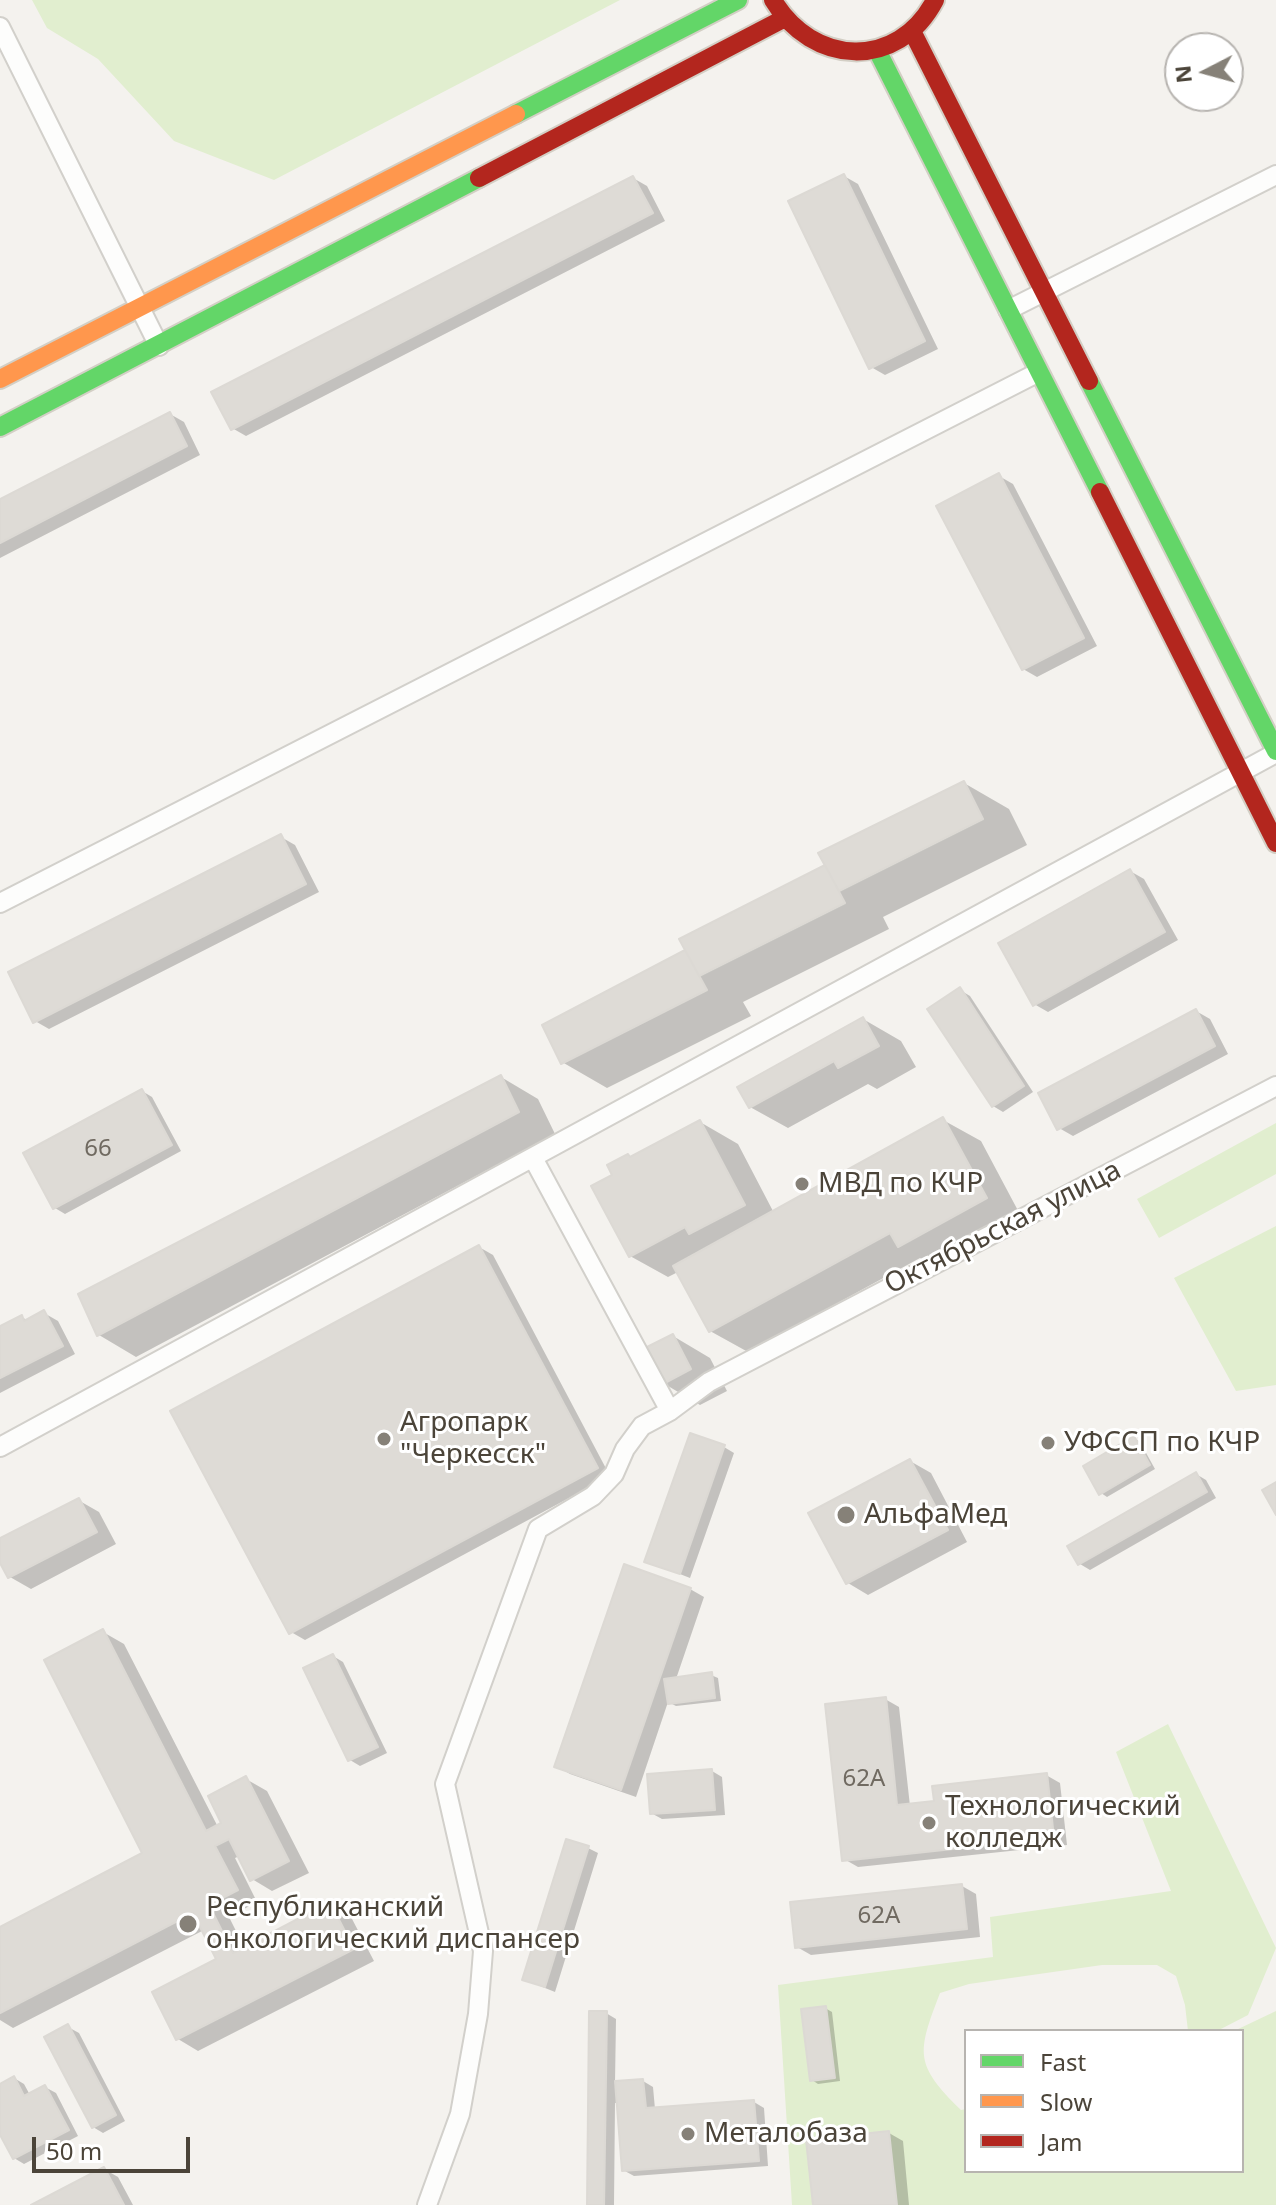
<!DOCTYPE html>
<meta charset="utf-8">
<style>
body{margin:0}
#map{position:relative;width:1276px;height:2205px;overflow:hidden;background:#f4f2ee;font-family:"Noto Sans",sans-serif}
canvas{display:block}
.legend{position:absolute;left:964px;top:2029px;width:280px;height:144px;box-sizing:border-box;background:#fff;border:2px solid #b7b4b0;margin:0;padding:10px 14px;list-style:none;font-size:24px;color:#4b4439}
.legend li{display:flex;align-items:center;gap:16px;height:40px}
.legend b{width:40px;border:2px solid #b7b4b0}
.north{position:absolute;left:1164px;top:32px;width:80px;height:80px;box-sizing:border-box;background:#fff;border:2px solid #b7b4b0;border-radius:50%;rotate:264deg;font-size:22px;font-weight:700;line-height:32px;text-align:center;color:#4b4439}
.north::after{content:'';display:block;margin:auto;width:28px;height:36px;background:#868178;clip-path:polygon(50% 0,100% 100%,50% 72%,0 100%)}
.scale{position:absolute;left:32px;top:2137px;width:158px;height:36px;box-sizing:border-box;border:4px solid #4b4439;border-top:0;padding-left:10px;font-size:24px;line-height:28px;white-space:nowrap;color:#4b4439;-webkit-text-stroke:6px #fff;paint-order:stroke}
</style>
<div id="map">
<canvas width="1276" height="2205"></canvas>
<ul class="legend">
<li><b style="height:10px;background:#63d668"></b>Fast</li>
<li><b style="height:10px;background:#ff974d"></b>Slow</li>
<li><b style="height:10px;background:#b3261e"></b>Jam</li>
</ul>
<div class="north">N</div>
<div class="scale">50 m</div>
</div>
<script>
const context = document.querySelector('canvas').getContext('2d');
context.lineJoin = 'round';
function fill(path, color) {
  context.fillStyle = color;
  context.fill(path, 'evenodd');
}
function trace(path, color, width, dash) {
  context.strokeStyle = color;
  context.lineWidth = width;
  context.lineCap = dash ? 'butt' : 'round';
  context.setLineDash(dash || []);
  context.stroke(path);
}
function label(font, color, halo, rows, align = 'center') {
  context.font = font + ' "Noto Sans",sans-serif';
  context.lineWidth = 6;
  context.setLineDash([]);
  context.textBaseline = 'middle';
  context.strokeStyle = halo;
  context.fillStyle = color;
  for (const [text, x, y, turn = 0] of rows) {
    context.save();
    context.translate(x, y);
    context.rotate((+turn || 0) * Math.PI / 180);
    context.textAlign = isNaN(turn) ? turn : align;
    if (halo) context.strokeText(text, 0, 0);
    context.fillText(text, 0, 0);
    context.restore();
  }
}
const green = new Path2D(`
 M32,0H620L274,180L174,141L98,59L47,28Z
 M1276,1123V1174L1159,1238L1137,1199Z
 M1276,1226V1385L1236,1391L1174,1278Z
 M1168,1724L1276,1948L1248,2015L1217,2031H1188L1185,2005L1176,1976L1157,1965H1102L969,1984L940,1993C917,2053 914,2064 961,2110L966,2109V2171H1242V2031H1234L1276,2011V2205H792L778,1985L993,1957L990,1917L1171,1891L1116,1752Z`);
const shadow = new Path2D(`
 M844,176L858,184L938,349L885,375L871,367Z
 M633,178L647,186L665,221L246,436L232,428Z
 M170,414L184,422L200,455L0,558V502Z
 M999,476L1013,484L1097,646L1037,677L1023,669Z
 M964,783L1009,809L1027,845L883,917L889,929L743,1002L751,1016L607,1088L562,1062L688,951Z
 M281,837L295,845L319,892L49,1029L35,1021Z
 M1130,871L1144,879L1178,940L1048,1012L1034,1004Z
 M960,990L970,996L1033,1092L1003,1112L993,1106Z
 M1196,1011L1210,1019L1228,1054L1073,1136L1059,1128Z
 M863,1019L901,1041L916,1067L877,1089L868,1084L788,1128L750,1107Z
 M501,1077L538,1099L555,1134L136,1357L99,1335Z
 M142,1091L152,1097L181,1151L65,1214L55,1208Z
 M943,1120L981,1141L1023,1220L937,1268L920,1258L748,1352L710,1331L678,1272L668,1277L630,1256L615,1176L632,1158L700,1122L738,1144L774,1213Z
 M479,1247L493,1255L610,1476L305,1640L291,1632Z
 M44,1313L58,1321L75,1354L0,1393V1328L22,1317L28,1321Z
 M673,1336L710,1358L727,1391L700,1405L663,1383Z
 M1134,1438L1140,1442L1155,1469L1107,1497L1101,1493Z
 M724,1447L734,1453L690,1578L647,1561Z
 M910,1461L931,1473L967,1542L868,1595L848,1583Z
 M1196,1474L1206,1480L1216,1498L1090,1570L1080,1564Z
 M78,1500L99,1512L116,1544L31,1589L10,1577L0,1558V1541Z
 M690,1589L704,1597L676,1679L711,1675L718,1678L721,1701L676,1706L668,1702L636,1797L570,1774L556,1766Z
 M103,1632L124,1644L218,1827L224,1824L246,1779L267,1791L309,1873L272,1891L252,1879L240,1856L235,1858L257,1902L229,1917L245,1949L330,1905L351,1917L374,1961L198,2051L178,2039L219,1960L204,1930L13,2028L0,2020V1929L145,1854Z
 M333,1656L343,1662L387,1753L360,1766L350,1760Z
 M885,1699L899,1707L910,1806L936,1803L1046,1775L1060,1783L1067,1845L858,1867L844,1859Z
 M712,1771L722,1777L725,1815L662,1819L651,1813Z
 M588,1848L598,1853L555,1992L525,1980Z
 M962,1886L976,1894L980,1937L811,1955L797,1947Z
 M825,2008L832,2012L840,2081L818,2084L812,2080Z
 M606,2013L616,2019L615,2083L643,2081L653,2087L655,2109L754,2102L764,2108L768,2166L634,2176L623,2170L618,2103H615L614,2205H589Z
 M68,2027L79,2033L125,2121L103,2133L93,2127Z
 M14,2078L24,2084L30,2095L45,2087L56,2093L78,2136L24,2164L14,2158L0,2131V2086Z
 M889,2133L903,2141L909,2205H815Z
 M104,2169L118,2177L133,2205H36Z`);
const building = new Path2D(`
 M844,174L925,341L869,369L788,201Z
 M633,176L653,213L231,430L211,392Z
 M170,412L187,446L0,543V499Z
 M999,473L1084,638L1022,670L936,506Z
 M964,781L983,819L839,891L818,853Z
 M281,834L306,884L33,1023L8,972Z
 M825,865L845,903L699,976L679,939Z
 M1130,869L1165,932L1033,1006L998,943Z
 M685,950L707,990L561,1064L542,1025Z
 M960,987L1024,1086L992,1107L927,1009Z
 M1196,1009L1215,1046L1057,1130L1038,1093Z
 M863,1017L879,1046L838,1068L834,1061L749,1108L737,1087Z
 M501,1075L519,1112L97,1336L78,1294Z
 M142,1089L172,1145L53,1209L23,1153Z
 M943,1117L987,1198L898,1247L890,1233L709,1332L673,1266Z
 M700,1120L745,1205L689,1234L685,1227L629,1257L591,1186L612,1175L607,1165L628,1154L630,1157Z
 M479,1245L598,1468L289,1634L170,1411Z
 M44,1310L63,1346L0,1378V1326L22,1315L24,1321Z
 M673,1334L691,1369L661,1385L643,1349Z
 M690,1433L725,1445L680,1574L644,1562Z
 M1134,1436L1150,1465L1099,1495L1083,1466Z
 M910,1459L948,1530L846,1584L808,1513Z
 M1196,1472L1207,1492L1078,1565L1067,1546Z
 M1276,1482V1515L1262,1490Z
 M79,1498L97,1532L8,1578L0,1563V1538Z
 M624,1564L691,1588L621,1790L554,1767Z
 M103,1629L206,1831L221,1823L208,1796L246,1776L289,1861L250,1881L229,1839L215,1846L238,1890L209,1905L233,1953L330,1902L354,1949L176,2040L152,1992L216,1959L193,1913L0,2013V1927L142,1853L44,1660Z
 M333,1654L378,1747L348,1761L303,1668Z
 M712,1672L715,1698L668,1704L664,1679Z
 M886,1697L897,1805L934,1801L932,1786L1047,1773L1054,1838L842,1861L825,1704Z
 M712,1769L715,1810L650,1814L647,1774Z
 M566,1839L589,1846L545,1987L522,1980Z
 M962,1884L967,1929L795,1948L790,1902Z
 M826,2006L835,2078L810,2081L801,2009Z
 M589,2011H607L604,2205H587Z
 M68,2024L116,2115L92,2128L44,2037Z
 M14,2076L24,2096L45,2085L69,2130L13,2159L0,2135V2084Z
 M643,2079L646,2108L754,2100L759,2161L622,2171L615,2081Z
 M889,2131L897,2205H813L806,2140Z
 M104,2167L124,2205H31Z`);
const street = new Path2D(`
 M0,27L159,346
 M1008,310L1276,175
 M0,903L1039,372
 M533,1158L670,1411
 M0,1447L1276,753
 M427,2205L460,2114L478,2014L483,1951L445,1784L538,1529L593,1496L614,1474L625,1449L642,1426L670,1411L709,1382L1276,1086`);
const fast = new Path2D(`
 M877,50L1100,492
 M516,114L738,0
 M1089,381L1276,751
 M0,427L479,178`);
const slow = new Path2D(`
 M0,379L516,114`);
const jam = new Path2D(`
 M773,0C812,66 898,71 935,0
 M912,31L1089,381
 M479,178L785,18
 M1100,492L1276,843`);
const markers = [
 [802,1184,8,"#868178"],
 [384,1439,8,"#868178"],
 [1048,1443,8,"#868178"],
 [846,1515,10,"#868178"],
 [929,1823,8,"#868178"],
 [188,1924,10,"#868178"],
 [688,2134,8,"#868178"]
];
const numberNames = [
 ["66",98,1149],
 ["62А",864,1779],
 ["62А",879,1916]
];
const poiNames = [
 ["МВД по КЧР",818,1184],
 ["Агропарк",400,1423],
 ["\"Черкесск\"",400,1455],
 ["УФССП по КЧР",1064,1443],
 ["АльфаМед",864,1515],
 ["Технологический",945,1807],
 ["колледж",945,1839],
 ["Республиканский",206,1908],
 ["онкологический диспансер",206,1940],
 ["Металобаза",704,2134]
];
const streetNames = [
 ["Октябрьская улица",1003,1228,-27]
];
fill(green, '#e1eecf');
fill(shadow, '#0003');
fill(building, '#dedbd6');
trace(building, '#dcd9d4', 2);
trace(street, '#d2d0cb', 22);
trace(fast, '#d3cfc5', 22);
trace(slow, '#d3cfc5', 22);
trace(jam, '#d3cfc5', 22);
trace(street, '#fdfdfc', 18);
trace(fast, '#63d668', 18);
trace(slow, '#ff974d', 18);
trace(jam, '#b3261e', 18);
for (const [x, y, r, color] of markers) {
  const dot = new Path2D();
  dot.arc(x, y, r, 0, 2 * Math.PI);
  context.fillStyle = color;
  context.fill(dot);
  trace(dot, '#fff', 3);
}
label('24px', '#706a61', null, numberNames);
label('28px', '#4b4439', '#fff', poiNames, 'left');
label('28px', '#4b4439', '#fff', streetNames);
</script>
